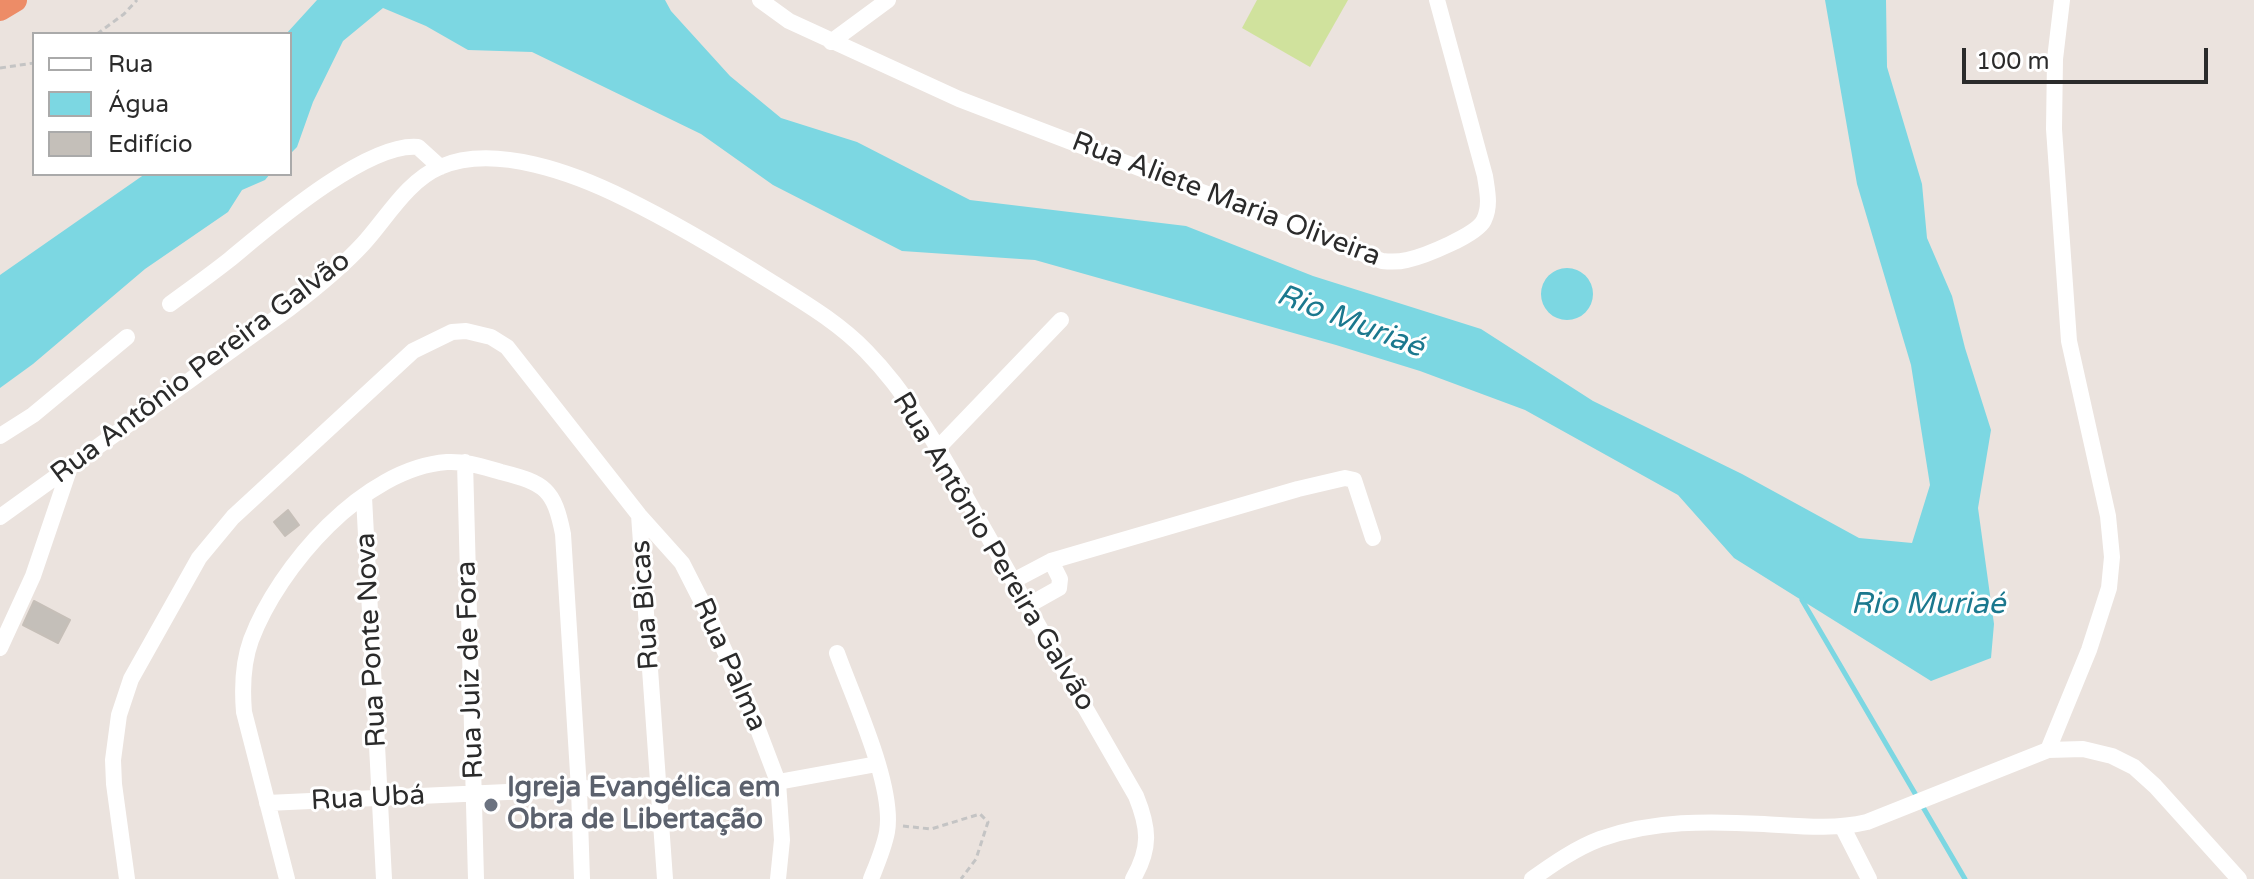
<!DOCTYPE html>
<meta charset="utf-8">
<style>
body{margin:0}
#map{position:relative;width:2254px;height:879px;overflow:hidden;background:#ebe3de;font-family:"Varela Round",sans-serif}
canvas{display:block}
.legend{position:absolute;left:32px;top:32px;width:260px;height:144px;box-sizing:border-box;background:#fff;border:2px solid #aaa;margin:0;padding:10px 14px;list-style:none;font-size:24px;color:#2b2b2b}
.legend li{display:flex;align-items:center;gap:16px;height:40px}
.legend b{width:40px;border:2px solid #aaa}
.scale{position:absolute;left:1962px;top:48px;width:246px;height:36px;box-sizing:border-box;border:4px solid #2b2b2b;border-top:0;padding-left:10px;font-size:24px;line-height:28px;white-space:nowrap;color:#2b2b2b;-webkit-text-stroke:6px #fff;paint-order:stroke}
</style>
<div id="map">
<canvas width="2254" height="879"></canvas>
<ul class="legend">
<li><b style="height:10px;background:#fff"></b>Rua</li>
<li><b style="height:22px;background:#7cd7e2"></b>Água</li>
<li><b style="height:22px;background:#c4bfb9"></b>Edifício</li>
</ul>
<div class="scale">100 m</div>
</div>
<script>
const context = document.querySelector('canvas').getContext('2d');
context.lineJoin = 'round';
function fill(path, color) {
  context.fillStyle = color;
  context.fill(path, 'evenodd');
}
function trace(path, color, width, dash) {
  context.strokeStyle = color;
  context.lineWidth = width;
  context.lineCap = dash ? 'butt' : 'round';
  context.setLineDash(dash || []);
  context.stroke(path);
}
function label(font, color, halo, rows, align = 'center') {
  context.font = font + ' "Varela Round",sans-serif';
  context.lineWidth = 6;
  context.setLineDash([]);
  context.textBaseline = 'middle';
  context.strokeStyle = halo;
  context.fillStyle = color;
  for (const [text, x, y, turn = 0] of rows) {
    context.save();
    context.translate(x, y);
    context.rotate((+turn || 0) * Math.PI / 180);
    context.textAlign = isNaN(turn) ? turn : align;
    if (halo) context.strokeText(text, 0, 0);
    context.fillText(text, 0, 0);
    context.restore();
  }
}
const pitch = new Path2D(`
 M1257,0H1348L1310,67L1242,28Z`);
const water = new Path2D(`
 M317,0H665L671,11L730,76L781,118L857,142L970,200L1186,226L1313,276L1481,329L1593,401L1742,474L1859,538L1912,543L1930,485L1911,365L1857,184L1825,0H1886L1887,67L1922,184L1927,238L1952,296L1965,348L1991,430L1978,508L1994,624L1991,658L1931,681L1734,558L1678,495L1525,410L1420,371L1336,345L1035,260L902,251L773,185L701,134L532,52L468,50L426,26L383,8L343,41L313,102L297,147L290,154V34H286Z
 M145,174H270L265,180L242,190L228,212L145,269L33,364L0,388V275Z
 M1541 294a26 26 0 1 1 52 0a26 26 0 1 1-52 0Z`);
const stream = new Path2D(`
 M1802,600L1965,879`);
const building = new Path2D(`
 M288,510L299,525L285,536L274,522Z
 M34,601L70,620L58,643L23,625Z`);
const path = new Path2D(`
 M97,34L124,14L137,0
 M0,68L34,63
 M903,826L931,829L980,814L988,822L976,859L961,879`);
const minor = new Path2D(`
 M760,0L789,21L959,99L1382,261C1391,262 1399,262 1407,260C1425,256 1477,235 1484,220C1491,206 1487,190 1485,176L1437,0
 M831,42L888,0
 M170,304C189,290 210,275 229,260C269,227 367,142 418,147L440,167
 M0,436L33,415L127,337
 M938,448L1061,320
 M465,462L476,879
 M364,497L384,879
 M639,515L665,879
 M0,517L290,308C316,288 341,268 363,244C386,219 407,181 440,167C495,143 576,174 626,199C677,224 725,253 773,283C805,303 839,323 866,351C918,404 952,474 989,538C1037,624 1086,710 1136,796C1149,828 1151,848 1133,879
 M1013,581L1051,561L1298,489L1345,478L1354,480L1373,538
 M1027,606L1059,588L1060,579L1051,561
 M0,648L33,576L70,467
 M837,653C853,698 895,786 887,832C884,848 877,864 871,879
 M2048,750L2089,650L2109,588L2112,557L2108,516L2069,341L2054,129L2055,59L2062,0
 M778,782L877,764
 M267,803L660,785
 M1843,828L1869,879
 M127,879L114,784L113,760L119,715L131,679L199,558L233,517L413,351L452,332L466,331L491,337L507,347L639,515L682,563L709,616L748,703L778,782L782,840L778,879
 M287,879L244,712C242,688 243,662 251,640C279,566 364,468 447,462C466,461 483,467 501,472C545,483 554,489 563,534L579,789L582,879
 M1532,879C1553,864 1576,848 1600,839C1653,820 1709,821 1764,824C1799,826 1833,830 1867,822L2048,750L2083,749L2112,756L2134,767L2155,786L2239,879`);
const highway = new Path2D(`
 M0,9L15,0`);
const markers = [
 [491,805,8,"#6b7280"]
];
const streetNames = [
 ["Rua Aliete Maria Oliveira",1226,200,21],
 ["Rua Antônio Pereira Galvão",201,368,-37],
 ["Rua Antônio Pereira Galvão",993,552,59],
 ["Rua Bicas",646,605,-94],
 ["Rua Ponte Nova",372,640,-93],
 ["Rua Palma",729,665,66],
 ["Rua Juiz de Fora",471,670,-92],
 ["Rua Ubá",368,799,-3]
];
const worshipNames = [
 ["Igreja Evangélica em",507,789],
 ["Obra de Libertação",507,821]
];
const waterNames = [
 ["Rio Muriaé",1350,322,21],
 ["Rio Muriaé",1928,605]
];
fill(pitch, '#d0e29d');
fill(water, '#7cd7e2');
trace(stream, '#7cd7e2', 5);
fill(building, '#c4bfb9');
trace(building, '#c6bfb8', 2);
trace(path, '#c4c4c4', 3, [6, 4]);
trace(minor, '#fff', 16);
trace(highway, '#ed8c67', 24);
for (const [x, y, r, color] of markers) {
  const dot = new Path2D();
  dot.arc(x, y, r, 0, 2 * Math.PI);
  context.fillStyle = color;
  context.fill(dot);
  trace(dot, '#fff', 3);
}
label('28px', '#2b2b2b', '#fff', streetNames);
label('bold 28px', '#5b616d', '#fff', worshipNames, 'left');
label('italic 30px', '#1b788e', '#fff', waterNames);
</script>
